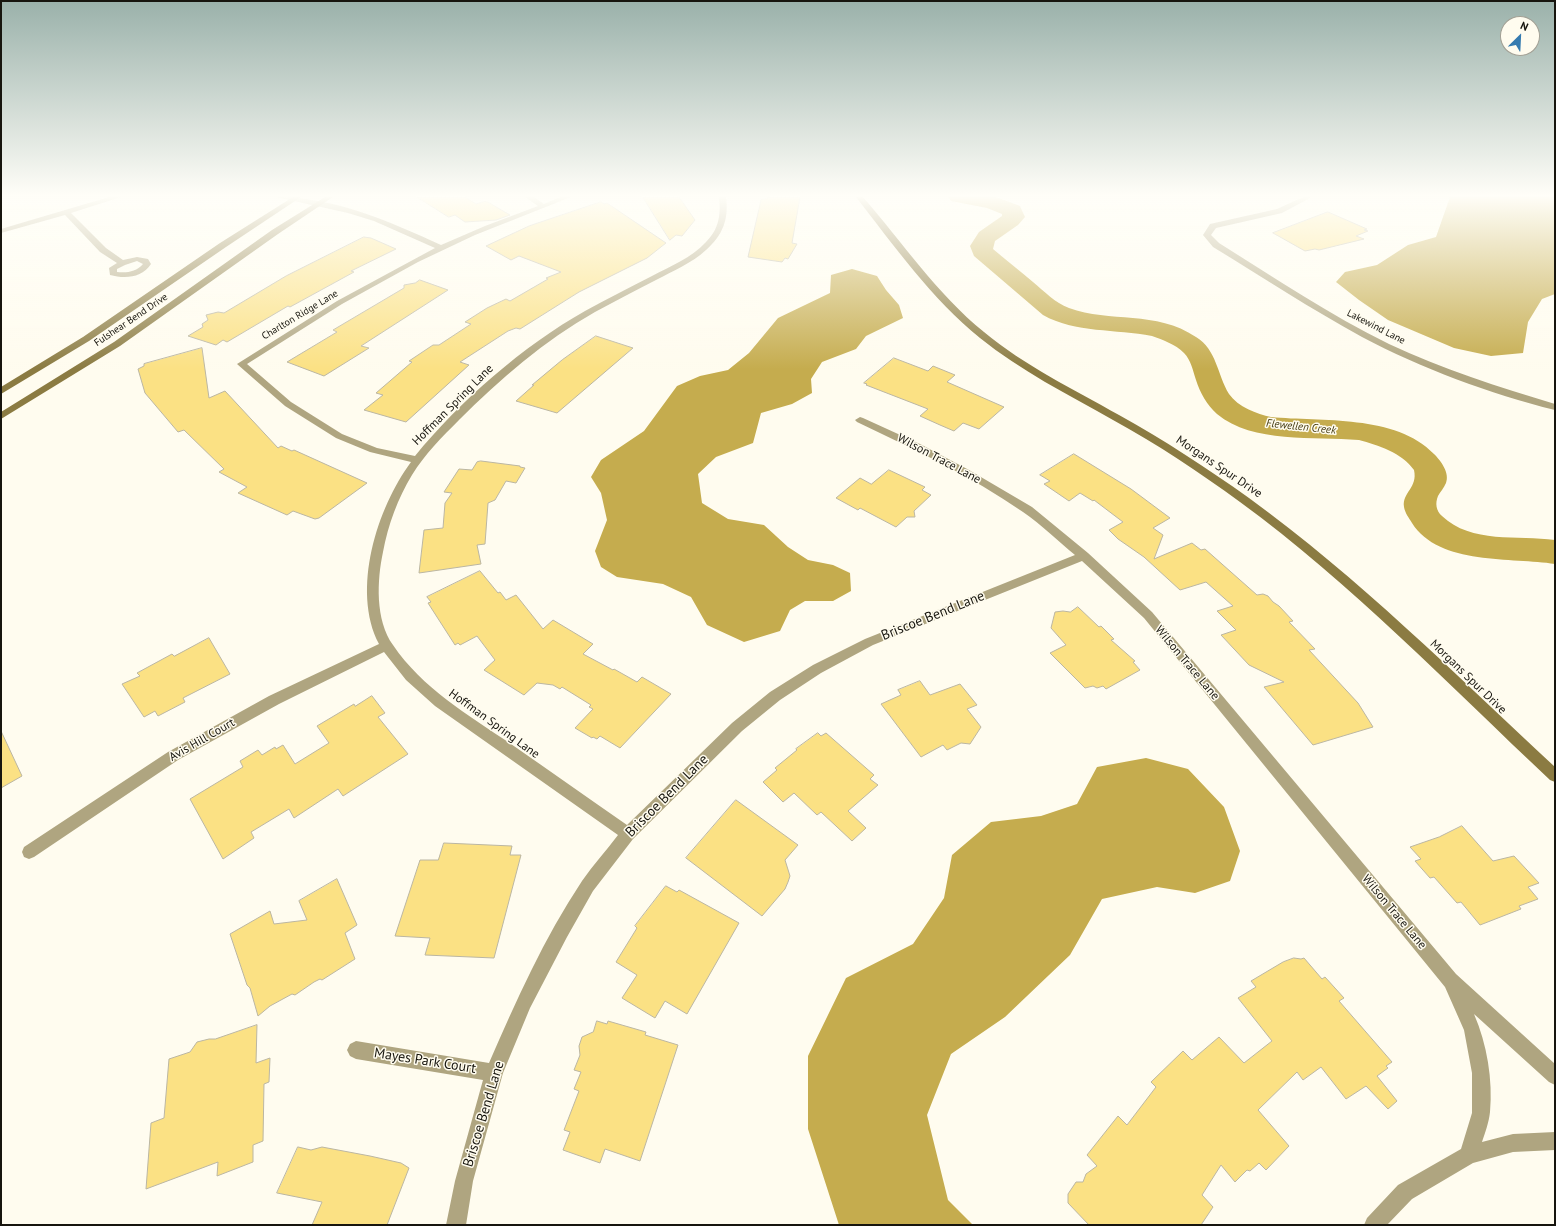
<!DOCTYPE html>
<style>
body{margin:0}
#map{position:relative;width:1556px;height:1226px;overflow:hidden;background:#fffcef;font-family:"PT Sans",sans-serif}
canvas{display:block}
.frame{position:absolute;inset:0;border:2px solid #17150e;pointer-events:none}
.north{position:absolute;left:1500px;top:16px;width:40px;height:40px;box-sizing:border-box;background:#fffcef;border:1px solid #a2a095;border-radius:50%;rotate:24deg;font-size:11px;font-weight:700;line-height:16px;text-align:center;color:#17150e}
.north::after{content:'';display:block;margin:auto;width:14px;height:18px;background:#357bb0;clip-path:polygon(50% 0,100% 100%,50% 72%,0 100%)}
</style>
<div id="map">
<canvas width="1556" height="1226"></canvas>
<div class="frame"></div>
<div class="north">N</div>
</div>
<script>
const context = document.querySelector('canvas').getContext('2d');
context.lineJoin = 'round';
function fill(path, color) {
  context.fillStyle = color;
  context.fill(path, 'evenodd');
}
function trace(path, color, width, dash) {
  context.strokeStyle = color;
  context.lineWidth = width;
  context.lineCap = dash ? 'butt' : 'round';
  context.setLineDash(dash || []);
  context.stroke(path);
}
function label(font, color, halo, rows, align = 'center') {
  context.font = font + ' "PT Sans",sans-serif';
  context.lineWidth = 3;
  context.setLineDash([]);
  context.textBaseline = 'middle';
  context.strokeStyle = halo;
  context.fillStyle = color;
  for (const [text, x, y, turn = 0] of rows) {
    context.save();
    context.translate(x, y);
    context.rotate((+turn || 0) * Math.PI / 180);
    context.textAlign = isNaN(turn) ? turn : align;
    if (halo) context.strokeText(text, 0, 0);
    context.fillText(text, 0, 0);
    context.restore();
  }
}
const water = new Path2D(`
 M1450,197H1555V294L1542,299L1528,322L1523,353L1491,356L1454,348L1388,320L1359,300L1336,282L1345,272L1377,265L1408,245L1436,237Z
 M852,269L877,276L886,290L899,305L903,318L866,336L856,349L822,362L811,379L812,393L792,404L761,413L753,443L716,457L698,474L702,503L728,519L764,525L788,547L808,560L833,565L850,573L851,591L833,601H805L790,610L780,631L744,642L707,625L691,597L663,584L617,577L601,567L595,551L607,520L601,493L591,477L601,460L644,431L677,386L700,376L728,370L749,353L778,318L830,293L831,275Z
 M1146,758L1188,769L1224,807L1240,851L1230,881L1195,893L1157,887L1102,899L1070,955L1005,1017L951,1054L927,1115L948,1200L973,1225H839L808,1129V1056L846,978L913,944L944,898L952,855L991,822L1041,816L1077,804L1097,767Z`);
const river = new Path2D(`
 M948,197H996L1020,206L1025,217L1018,225L995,241L993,249C1006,260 1020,271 1033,282C1044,291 1055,303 1069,308C1110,323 1156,310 1196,337C1217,350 1217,374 1229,394C1238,407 1257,414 1271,417C1321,422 1396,414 1434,454C1441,461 1450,473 1446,483C1444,488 1440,492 1438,496C1435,503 1436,511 1442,516C1471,544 1518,535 1555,540V564C1513,557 1439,566 1412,523C1409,518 1405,513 1404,507C1402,492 1418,488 1414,470C1402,453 1378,445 1359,440C1314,436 1253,444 1217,414C1207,405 1200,393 1196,380C1193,371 1191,360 1184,353C1175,344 1163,340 1152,336C1116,329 1075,333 1043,315L974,256L970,246L979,232L1002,216V214L987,208L951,201Z`);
const building = new Path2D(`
 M417,197H465L476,204L486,201L510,215L496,220L465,222L455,215L449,217Z
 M643,197H679L695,220L682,236L676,235L670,240Z
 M771,197H800L792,243L797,244L788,259L785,258L782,262L748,257L761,200Z
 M601,202L604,204L607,203L666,243L647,258L579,292L520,329L516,328L508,331L460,362L469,365L406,422L364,410L383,395L376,393L412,362L409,361L433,345H439L471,324L465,322L487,308L506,299L510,301L548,279L546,278L561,272L519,256L511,260L486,246L529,226Z
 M1328,212L1367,229L1364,230L1368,231L1356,236L1364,239L1319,250L1315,249L1305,251L1273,233Z
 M364,237L371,238L396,249L351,271L354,272L290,307L288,306L227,342L223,340L216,345L188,336L203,327L202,324L208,320L206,315L218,312L224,313L286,276Z
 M420,280L448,290L361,346L369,348L324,376L287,362L337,332L333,330L404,288V285L415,283Z
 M596,336L633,348L557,413L516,401L534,385H532L562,360Z
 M202,348L209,398L225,391L278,448L281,446L292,451L294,450L367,483L319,518L315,519L293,511L287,515L238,493L247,487L219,472L224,469L184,430L178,432L145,393L138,369L144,366V364Z
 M894,358L928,371L933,366L955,375L947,382L1004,407L979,429L963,423L954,431L940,425L920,416L928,409L866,385L867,384L864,383Z
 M1074,454L1131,489L1170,518L1153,528L1163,535L1154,559L1192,543L1201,550L1205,549L1257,595L1263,594L1268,596L1273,602L1279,606L1293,621L1289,622L1315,649L1309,650L1358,703L1373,727L1313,745L1264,687L1284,682L1249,665L1221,635L1236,630L1217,611L1233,606L1206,582L1180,590L1144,557L1118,539L1109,530L1123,522L1094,500L1093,501L1080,493L1069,501L1044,484L1050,481L1040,475Z
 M481,461L520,466V467L525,468L516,483L506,481L495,500L488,503L485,544L477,545L481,564L419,573L424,530L443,528L445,503L452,493L444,492L459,469L472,470L477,462Z
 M889,470L925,487L922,490L931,495L914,511L915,517H907L896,527L860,508L858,510L836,498L860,478L871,484Z
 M480,571L498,593L500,592L506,600L516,595L543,629L553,620L593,644L583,654L613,670L614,669L637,682L642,677L671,694L620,748L600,736L597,739L593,737L592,738L575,728L593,709L589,707L591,705L562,687L560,689L553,685L537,683L524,695L484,670L495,660L477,636L460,645L458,643L455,645L428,603L431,602L427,597Z
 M1078,607L1099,627L1101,626L1114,639L1111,640L1135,661L1133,662L1140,670L1106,689L1103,686L1097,688L1093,686L1085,688L1050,653L1066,645L1051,628L1055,612L1063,611L1070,612Z
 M209,638L230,674L183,698L185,702L158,716L155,711L144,717L122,684L140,676L137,673L172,654L174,656Z
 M920,681L930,695L960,684L977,705L967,709L981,727L970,744L961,743L947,750L943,745L921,757L881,704L901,695L898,690Z
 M372,696L385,713L378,717L408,754L343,796L338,789L294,818L289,809L251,832L254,838L223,859L190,799L243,767L240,761L258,750L262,755L275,747L276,749L283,745L295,764L329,743L317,726L354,704L355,706Z
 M1,731L22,776L1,788Z
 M818,733L821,736L826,733L874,775L870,779L878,785L848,811L866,828L852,841L821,812L817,815L794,793L783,802L763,782L777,770L775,768L797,750L796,749Z
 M736,800L798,845L785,860L790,876L788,882L785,889L762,916L686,858Z
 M1462,826L1493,861L1514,856L1539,883L1528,887L1538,899L1519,906L1521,909L1480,925L1461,902L1457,903L1434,877L1430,878L1415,861L1421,859L1410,847L1439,837Z
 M444,843L512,846L510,855H521L494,958L425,955L430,938L395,936L420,860H438Z
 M337,879L357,925L345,933L355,959L322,980L320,979L314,982L295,995L292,994L270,1006L258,1016L250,988L247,985L230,934L270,911L274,924L307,920L299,901Z
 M666,886L677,892L679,890L739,923L687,1014L665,1001L655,1018L622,998L637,975L616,962L637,928L635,926Z
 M1294,958L1301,959L1304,958L1322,979L1325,977L1344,998L1339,1001L1392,1062L1386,1066L1388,1068L1377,1076L1397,1101L1388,1109L1366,1086L1346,1099L1321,1067L1303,1080L1297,1072L1258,1110L1289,1146L1266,1170L1259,1163L1250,1171L1247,1170L1235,1182L1221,1165L1202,1195L1213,1207L1201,1225H1089L1068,1203V1194L1076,1182H1083L1086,1174L1097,1166L1087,1155L1118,1116L1127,1125L1156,1087L1151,1082L1183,1051L1192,1060L1219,1037L1244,1063L1272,1041L1238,998L1256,987L1251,981L1283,962Z
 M597,1021L607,1024L608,1021L646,1032L645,1035L678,1045L640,1161L605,1149L600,1163L563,1150L570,1132L564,1130L579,1091L574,1089L581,1072L574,1070L580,1055L579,1046L582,1037L593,1032Z
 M257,1025L256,1063L270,1058L269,1082L264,1084L263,1141L253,1145V1162L217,1176L218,1162L146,1189L151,1123L164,1118L169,1059L190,1052L197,1042L209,1039H215Z
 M298,1147L311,1150L322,1147L370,1156L401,1163L409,1168L387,1225H312L322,1202L277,1193Z`);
const street = new Path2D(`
 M109,197H121L71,213L106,248L123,260L137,257L148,259L151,264C142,278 125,279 110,275L109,268L117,263L100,252L65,215L1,233V229ZM137,261L143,264C136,272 127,273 117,272V269L125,265Z
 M276,197C334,197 389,221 441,245L485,226L538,206L525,197H534L544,204L560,197H571L475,235L418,262L342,304L247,364L291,402L342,434L377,448L415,456C459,402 524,345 585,311C607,299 630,287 652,276C671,266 691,258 706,242C719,229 721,215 719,197H726C729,219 723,235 706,250C692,263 673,271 656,280C635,291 615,301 595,312C544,341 500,379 459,420C442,437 425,454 412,475C398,498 388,525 383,552C377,580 375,620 393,645C422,688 468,715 511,744C550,771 588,798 627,825L732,723L770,692L813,665L865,639L1075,555C1058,541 1042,525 1023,512C971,476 914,449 857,422L855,420L860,417L863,418L920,444L969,470L1032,507L1088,553L1152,612L1456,974L1555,1064V1085L1549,1082L1474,1014C1487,1044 1493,1080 1490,1112C1489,1122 1485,1133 1482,1142L1513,1134L1555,1132V1150L1513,1152L1473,1163L1412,1199L1387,1225H1364L1367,1218L1398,1185L1461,1149L1472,1113V1073L1464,1030L1445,987L1144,618L1082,561L873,645L821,673L780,700L742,731L633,839L593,891L567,937L530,1008L503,1073L473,1181L466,1225H446L455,1181L483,1080L356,1059L350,1056L347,1050L350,1044L356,1041L489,1063C516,1001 544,938 582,881C593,865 606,851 618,835L435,706L406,680L384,652L279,704L178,760L34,857L29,859L24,857L22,852L24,847L168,752L269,696L379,644C351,590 377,508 411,462L370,452L336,438L285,406L237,364L337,301L435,248L374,221L348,213Z
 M1303,197H1312L1282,213L1216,228L1211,235L1219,243C1275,278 1330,315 1389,344C1442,369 1499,387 1555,404V410C1490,394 1421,368 1362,337C1311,309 1262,277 1213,247L1203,235L1210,224L1277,209Z`);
const secondary = new Path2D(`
 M293,197H301L226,247L89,341L1,394V387L83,337L220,243Z
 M325,197H333L278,234L120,346L1,419V412L114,342L272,230Z
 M856,197H863C903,243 937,294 984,332C1025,366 1073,389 1119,415C1164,440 1207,468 1249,498C1359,578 1455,674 1555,767V782L1550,780C1449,685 1352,584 1240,502C1199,472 1157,444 1113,420C1067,394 1021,371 980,338C932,299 894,246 856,197Z`);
const farStreetnames = [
 ["Charlton Ridge Lane",300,315,-31],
 ["Fulshear Bend Drive",131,320,-34],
 ["Lakewind Lane",1376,327,27]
];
const farWaternames = [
 ["Flewellen Creek",1301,427,6]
];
const streetNames = [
 ["Hoffman Spring Lane",453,405,-45],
 ["Wilson Trace Lane",939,459,28],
 ["Morgans Spur Drive",1219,467,34],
 ["Wilson Trace Lane",1187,663,50],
 ["Morgans Spur Drive",1468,677,44],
 ["Hoffman Spring Lane",494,724,36],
 ["Avis Hill Court",202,740,-30],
 ["Wilson Trace Lane",1394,912,50]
];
const nearStreetnames = [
 ["Briscoe Bend Lane",933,616,-22],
 ["Briscoe Bend Lane",667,796,-45],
 ["Mayes Park Court",425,1061,9],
 ["Briscoe Bend Lane",484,1114,-73]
];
fill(water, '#c5ac4e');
fill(river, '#c5ac4e');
fill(building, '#fbe184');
trace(building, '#bbb6a2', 1);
fill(street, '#afa580');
fill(secondary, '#8b7b42');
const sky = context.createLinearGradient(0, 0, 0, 369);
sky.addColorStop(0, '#9ab1aa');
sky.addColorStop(0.53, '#fffef8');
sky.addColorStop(1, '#fffef800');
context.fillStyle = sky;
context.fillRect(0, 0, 1556, 369);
label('10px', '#17150e', '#fffcef', farStreetnames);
label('italic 11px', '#443a11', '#fffcef', farWaternames);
label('12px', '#17150e', '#fffcef', streetNames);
label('14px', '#17150e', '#fffcef', nearStreetnames);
</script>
